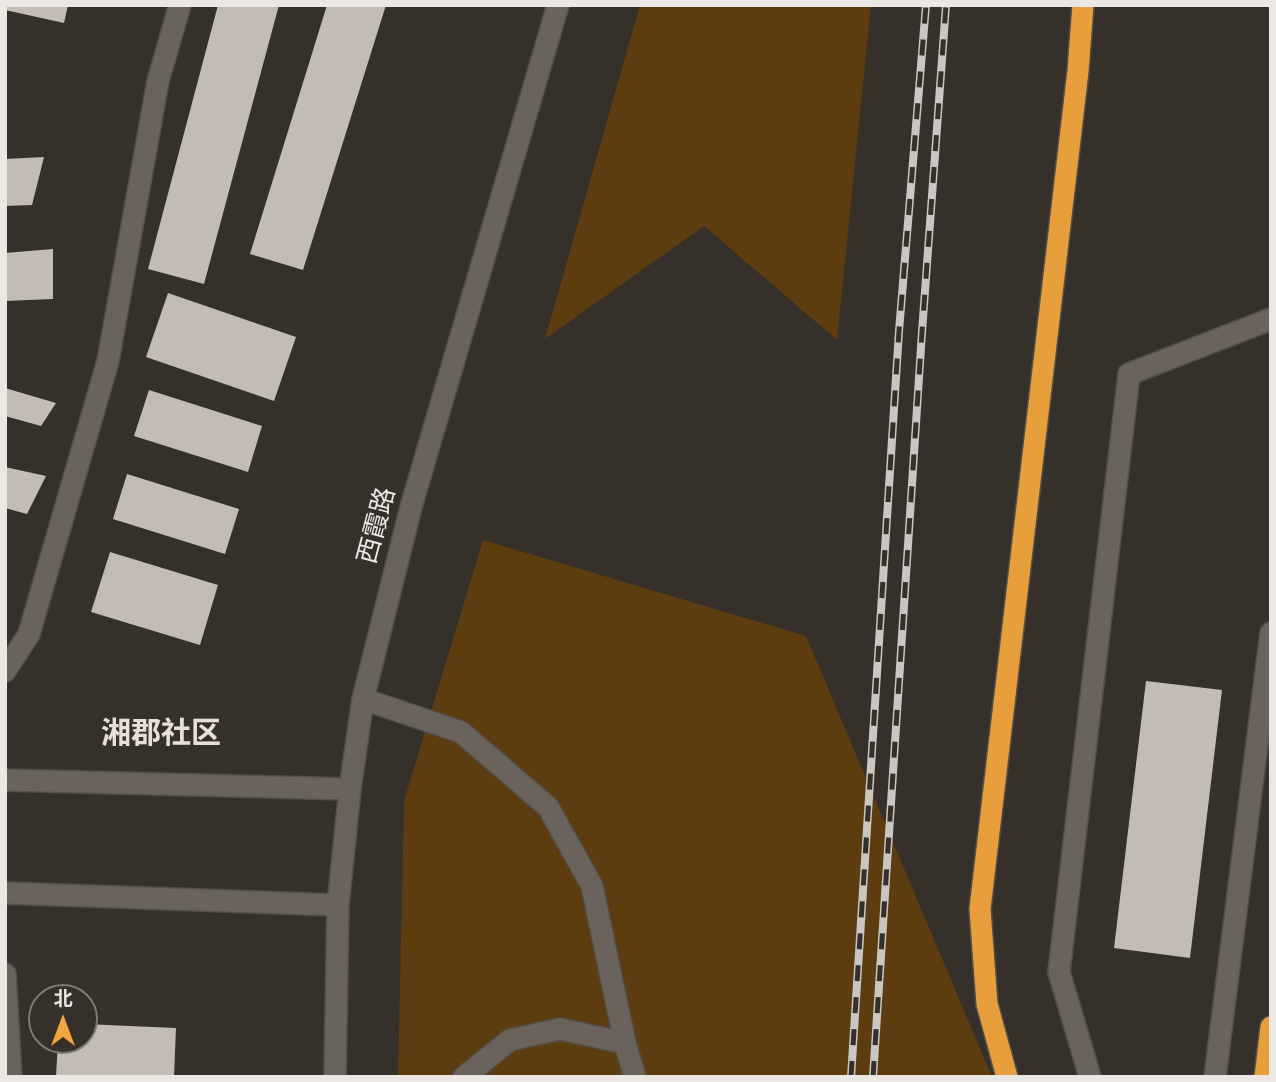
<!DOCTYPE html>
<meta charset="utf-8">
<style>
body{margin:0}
#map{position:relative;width:1276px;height:1082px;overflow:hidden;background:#36302a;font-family:"Sofia Sans Condensed","Noto Sans SC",sans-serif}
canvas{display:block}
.frame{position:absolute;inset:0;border:7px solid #ebe8e3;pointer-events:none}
.north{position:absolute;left:28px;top:984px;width:70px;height:70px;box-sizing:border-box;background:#36302a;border:2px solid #7e7a74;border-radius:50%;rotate:0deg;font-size:19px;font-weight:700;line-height:28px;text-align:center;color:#ebe8e3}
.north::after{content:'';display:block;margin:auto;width:24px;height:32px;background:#f1a640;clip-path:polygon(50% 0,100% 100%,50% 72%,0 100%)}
</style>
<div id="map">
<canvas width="1276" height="1082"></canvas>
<div class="frame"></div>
<div class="north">北</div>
</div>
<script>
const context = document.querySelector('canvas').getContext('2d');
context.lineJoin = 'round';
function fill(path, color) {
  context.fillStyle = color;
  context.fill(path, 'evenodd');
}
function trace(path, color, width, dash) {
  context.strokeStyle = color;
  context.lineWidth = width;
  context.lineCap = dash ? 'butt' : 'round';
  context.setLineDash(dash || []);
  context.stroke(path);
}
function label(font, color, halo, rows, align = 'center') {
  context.font = font + ' "Sofia Sans Condensed","Noto Sans SC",sans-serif';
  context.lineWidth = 7;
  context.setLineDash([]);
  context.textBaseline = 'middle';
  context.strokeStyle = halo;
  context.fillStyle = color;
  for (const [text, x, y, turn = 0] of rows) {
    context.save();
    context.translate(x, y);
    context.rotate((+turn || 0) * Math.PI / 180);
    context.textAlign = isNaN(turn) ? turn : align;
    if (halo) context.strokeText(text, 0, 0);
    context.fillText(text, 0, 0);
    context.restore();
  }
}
const green = new Path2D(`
 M640,5H871L837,340L704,226L545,339Z
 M483,540L806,636L992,1077H398L404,801Z`);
const building = new Path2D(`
 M5,5H68L64,23L5,10Z
 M218,5H279L204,284L148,269Z
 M327,5H386L303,270L250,254Z
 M44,157L32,205L5,206V159Z
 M53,249V299L5,301V253Z
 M168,293L296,337L274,401L146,357Z
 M5,388L56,403L41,426L5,416Z
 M149,390L262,426L248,472L134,436Z
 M5,467L46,476L27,514L5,508Z
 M127,474L239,509L225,554L113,519Z
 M110,552L218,585L200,645L91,612Z
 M1146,681L1222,690L1190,958L1114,948Z
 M84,1024L176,1028L174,1077H56L58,1040H84Z`);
const minor = new Path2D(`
 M5,671L29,634L108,361L158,81L180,5
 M363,699L461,732L548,807L592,886L625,1043L635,1077
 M5,780L350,789
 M5,893L338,905
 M5,974L11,1077
 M335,1077L338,905L350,789L363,699L411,507L558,5
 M464,1077L510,1040L560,1029L625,1043
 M1090,1077L1059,972L1129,374L1271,319
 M1215,1077L1271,633`);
const highway = new Path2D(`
 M1007,1077L987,1004L980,909L1078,71L1083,5
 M1265,1077L1271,1027`);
const rail = new Path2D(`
 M851,1077L899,331L926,5
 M873,1077L922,332L946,5`);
const streetNames = [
 ["西霞路",378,526,-75]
];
const quarterNames = [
 ["湘郡社区",161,735]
];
fill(green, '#5d3c0f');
fill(building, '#c3bcb4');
trace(minor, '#534e48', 24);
trace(highway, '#534e48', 24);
trace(minor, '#69635b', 21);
trace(highway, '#e89e3a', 21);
trace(rail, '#cac7c2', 8);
trace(rail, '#36302a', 5, [16]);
label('26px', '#ebe8e3', '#36302a', streetNames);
label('bold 30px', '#e8e0d8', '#36302a', quarterNames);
</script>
